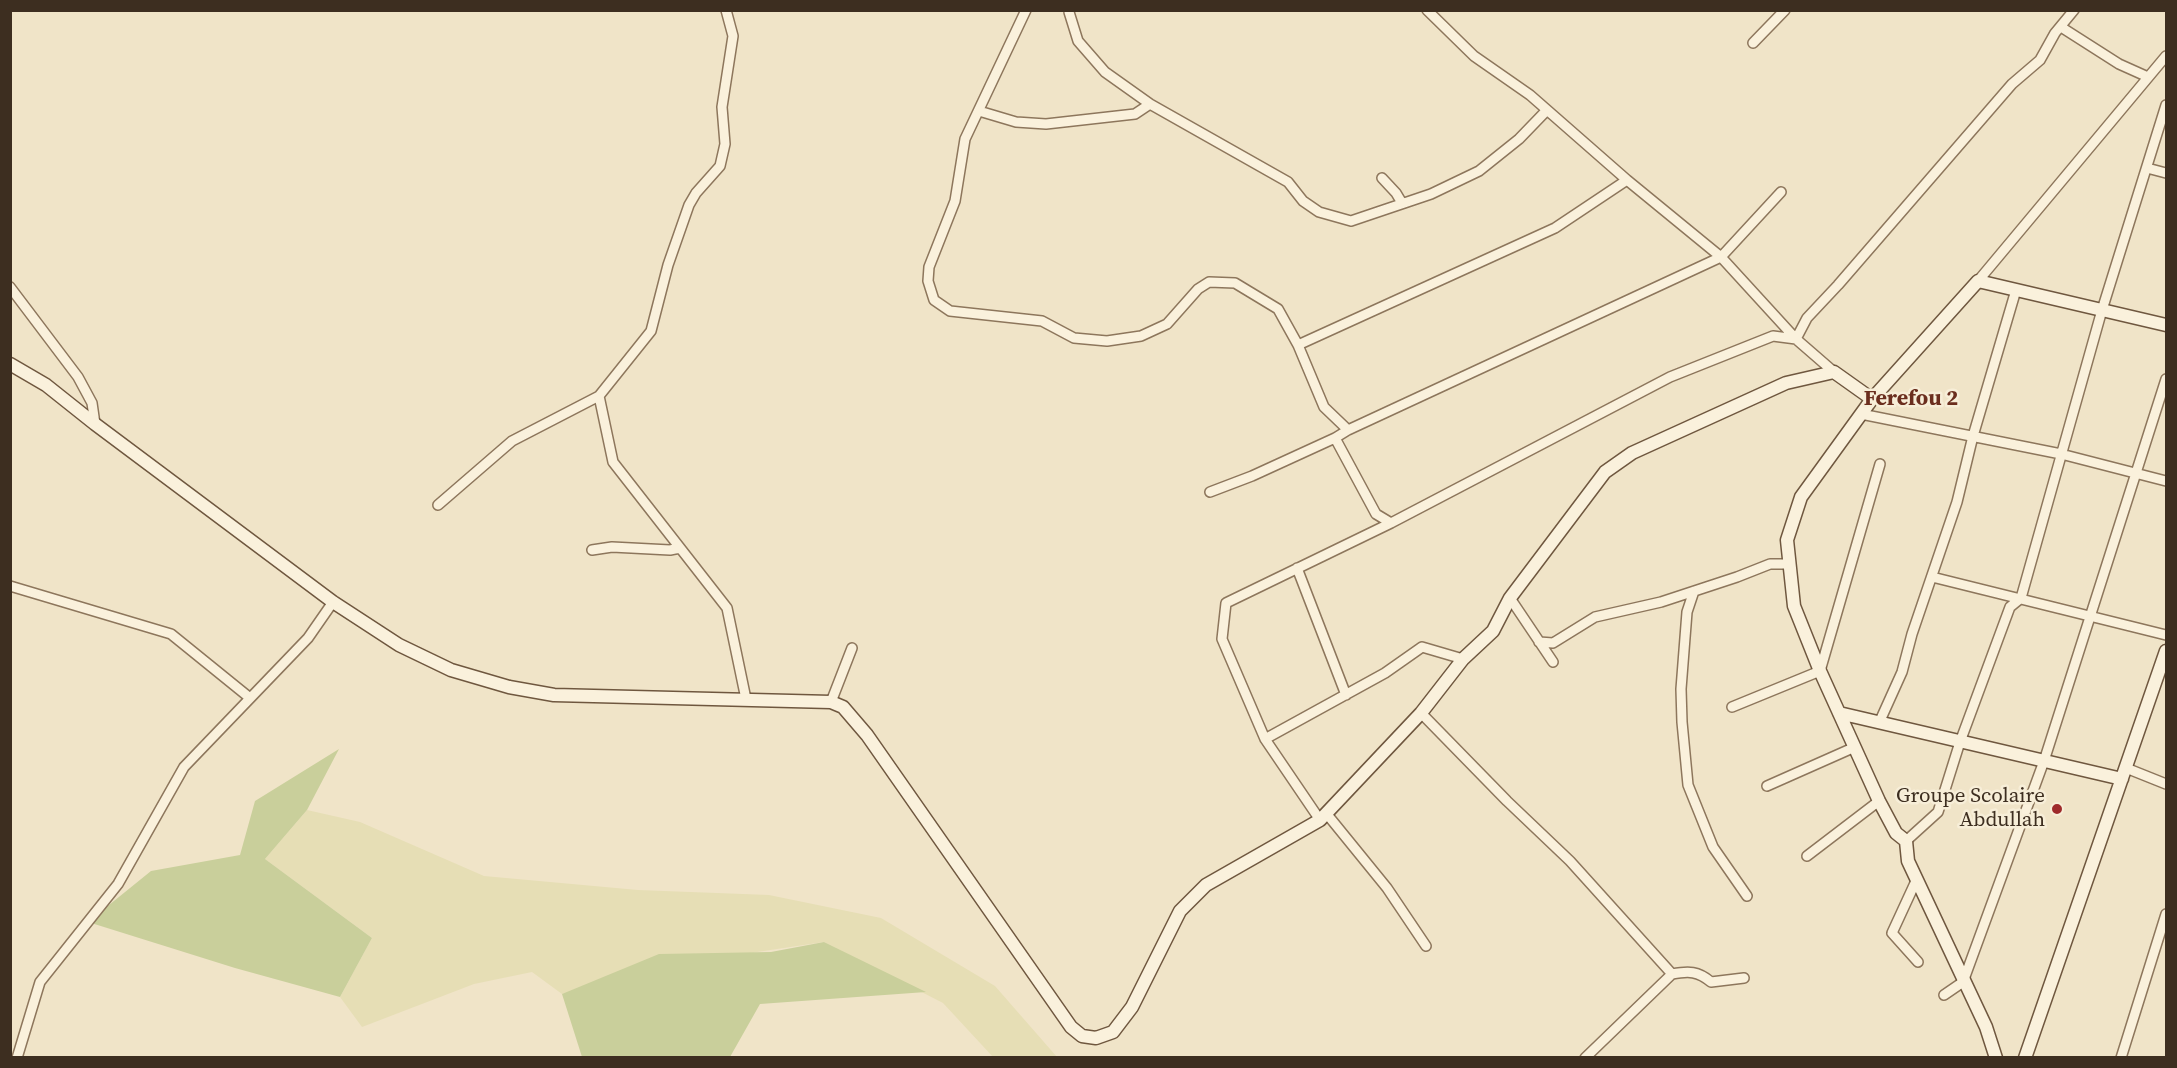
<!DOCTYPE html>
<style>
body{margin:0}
#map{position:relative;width:2177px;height:1068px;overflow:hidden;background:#f0e4c8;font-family:"Source Serif 4",serif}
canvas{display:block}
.frame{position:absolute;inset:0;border:12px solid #3d2e20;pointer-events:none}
</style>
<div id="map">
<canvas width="2177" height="1068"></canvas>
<div class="frame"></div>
</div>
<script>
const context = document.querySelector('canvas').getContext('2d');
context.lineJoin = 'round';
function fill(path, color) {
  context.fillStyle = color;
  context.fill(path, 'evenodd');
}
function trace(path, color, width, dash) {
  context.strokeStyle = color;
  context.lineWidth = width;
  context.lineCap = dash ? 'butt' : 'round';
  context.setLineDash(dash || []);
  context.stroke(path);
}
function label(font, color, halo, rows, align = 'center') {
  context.font = font + ' "Source Serif 4",serif';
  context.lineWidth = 5;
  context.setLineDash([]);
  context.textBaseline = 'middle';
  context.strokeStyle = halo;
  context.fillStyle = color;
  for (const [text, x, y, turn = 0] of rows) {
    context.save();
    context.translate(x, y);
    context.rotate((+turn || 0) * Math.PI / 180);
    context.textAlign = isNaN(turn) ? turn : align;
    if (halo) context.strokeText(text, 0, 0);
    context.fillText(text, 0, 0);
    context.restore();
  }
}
const farmland = new Path2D(`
 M307,810L360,822L484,876L638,890L769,895L881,918L995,986L1057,1057H993L943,1003L824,942L757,952L562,994L532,972L474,984L362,1027L340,997L372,938L265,859Z`);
const green = new Path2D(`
 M339,749L307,810L265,859L372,938L340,997L235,968L88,922L151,871L240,855L255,801Z
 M824,942L926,992L760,1004L730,1057H582L562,994L659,954L771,952Z`);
const street = new Path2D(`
 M1026,10L965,139L955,201L929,267L928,281L934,300L950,311L1042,321L1074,338L1107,341L1141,336L1167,324L1198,289L1209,282L1235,283L1278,309L1298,345L1324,407L1348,430
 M1427,10L1474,56L1530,95L1627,180L1721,257L1796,339L1834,372
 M1069,12L1078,41L1105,72L1150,104L1288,182L1303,201L1319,212L1351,221L1431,194L1479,171L1519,139L1547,110
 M2061,27L2119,64L2148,77
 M1753,43L1785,10
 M979,111L1016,122L1046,124L1135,114L1150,104
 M2147,168L2166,173
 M1382,178L1396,193L1402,203
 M1978,281L2166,56
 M10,287L78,377L92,403L95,424
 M1298,345L1555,228L1627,180
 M599,396L613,462L727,608L746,699
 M1861,414L2061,454L2166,481
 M1335,438L1376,514L1391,523
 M1210,492L1252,476L1335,438L1348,430L1721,257L1781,192
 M438,505L512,441L599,396L651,331L668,265L689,205L696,193L720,166L725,144L722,107L733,36L726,10
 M592,550L612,547L670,550L680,548
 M1297,568L1346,695
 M1932,577L2166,635
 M10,586L171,634L250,698
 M1694,591L1687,612L1681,689L1682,722L1688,785L1713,847L1747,896
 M1510,598L1553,662
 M1539,642L1553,643L1595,617L1661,602L1737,577L1770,564H1789
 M831,702L852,648
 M1732,707L1820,671L1880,464
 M1421,713L1507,801L1570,861L1672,974
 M1879,723L1902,672L1912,634L1957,502L1973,436L2016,290
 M1265,739L1385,673L1422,647L1463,659
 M2126,768L2166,784
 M1767,786L1855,747
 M1326,813L1387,888L1426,946
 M1320,820L1265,739L1222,639L1226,603L1391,523L1670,377L1773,336L1796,339L1807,318L1838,285L2012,84L2040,60L2055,33L2074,10
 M1906,841L1938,812L1960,742L2010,607L2021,598L2102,310L2166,105
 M1807,856L1879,801
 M1916,881L1892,933L1918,962
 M1944,995L1963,982L2044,761L2166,379
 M17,1058L40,982L118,884L184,767L308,638L333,602
 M1585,1058L1672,974C1689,971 1698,971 1711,982L1744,978
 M2121,1058L2166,914`);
const secondary = new Path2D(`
 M10,364L46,385L95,424L333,602L399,645L451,670L509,687L554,695L831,702L843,707L867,735L1071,1027L1082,1036L1096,1038L1113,1032L1132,1007L1180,911L1206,885L1320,820L1421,713L1463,659L1493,631L1510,598L1605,472L1632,453L1786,383L1834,372L1872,399
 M1839,713L2122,779
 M1996,1058L1986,1027L1908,861L1906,841L1896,833L1879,801L1820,671L1794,606L1787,540L1801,497L1872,399L1978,281L2166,325
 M2025,1058L2166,651`);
const markers = [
 [2057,809,6,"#9e2a2b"]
];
const poiNames = [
 ["Groupe Scolaire",2045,797],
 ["Abdullah",2045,821]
];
const neighbourhoodNames = [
 ["Ferefou 2",1911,399]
];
fill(farmland, '#e6deb5');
fill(green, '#c9cf9b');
trace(street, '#8d765c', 12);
trace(secondary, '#6f573f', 15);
trace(street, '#faf1dc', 9);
trace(secondary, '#faf1dc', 12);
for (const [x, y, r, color] of markers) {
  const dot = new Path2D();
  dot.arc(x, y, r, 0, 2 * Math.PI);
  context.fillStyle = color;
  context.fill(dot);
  trace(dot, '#f7eed8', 2);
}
label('21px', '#3d2e20', '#f7eed8', poiNames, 'right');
label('bold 22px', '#6b2e1e', '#f7eed8', neighbourhoodNames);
</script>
